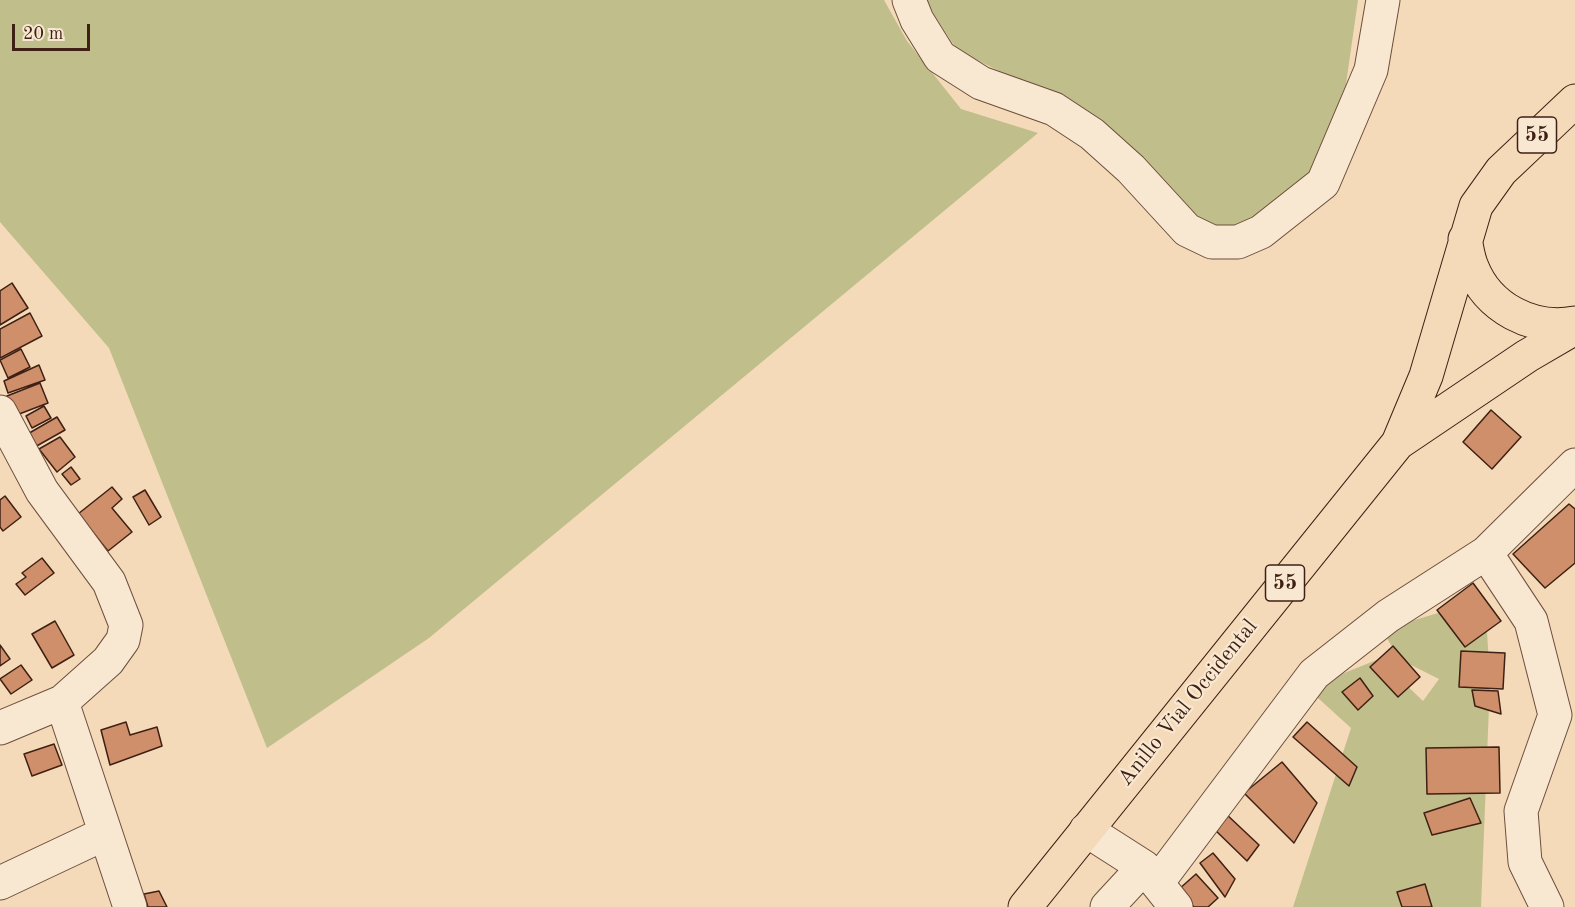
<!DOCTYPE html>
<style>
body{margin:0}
#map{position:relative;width:1575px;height:907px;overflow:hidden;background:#f4dab8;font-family:"Old Standard TT",serif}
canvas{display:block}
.scale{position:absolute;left:12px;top:24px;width:78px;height:27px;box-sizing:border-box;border:3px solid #3e2014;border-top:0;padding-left:8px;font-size:18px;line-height:21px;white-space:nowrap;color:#3e2014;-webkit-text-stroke:4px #f8e7d1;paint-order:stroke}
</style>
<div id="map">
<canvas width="1575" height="907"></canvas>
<div class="scale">20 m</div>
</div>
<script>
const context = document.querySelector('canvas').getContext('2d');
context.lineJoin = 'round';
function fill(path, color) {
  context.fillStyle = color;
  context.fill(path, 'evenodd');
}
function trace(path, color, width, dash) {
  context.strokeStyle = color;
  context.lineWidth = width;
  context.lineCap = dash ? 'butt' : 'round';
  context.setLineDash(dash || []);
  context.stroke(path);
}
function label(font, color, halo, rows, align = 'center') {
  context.font = font + ' "Old Standard TT",serif';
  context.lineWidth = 4.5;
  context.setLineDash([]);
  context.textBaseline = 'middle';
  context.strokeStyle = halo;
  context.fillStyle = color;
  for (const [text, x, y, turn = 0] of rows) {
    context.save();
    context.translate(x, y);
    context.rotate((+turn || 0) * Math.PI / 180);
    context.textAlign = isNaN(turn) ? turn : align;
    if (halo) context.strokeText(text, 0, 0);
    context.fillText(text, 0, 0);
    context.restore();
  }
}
const green = new Path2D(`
 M0,0H884L907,41L961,109L1038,133L429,638L267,748L109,348L0,222Z
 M925,0H1358L1346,84L1313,172L1271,217L1221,235L1189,217L1089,116L957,50Z
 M1485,599L1490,681L1481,907H1293L1351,728L1307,688L1379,659L1423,701L1439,679L1399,659L1384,633L1408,622Z`);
const building = new Path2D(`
 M12,283L28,308L0,325V291Z
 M30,313L42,336L0,358V329Z
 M21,349L30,367L8,378L0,360Z
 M39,365L45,380L8,393L4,381Z
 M40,383L48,403L14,416L7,396Z
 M44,406L51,418L32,428L26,416Z
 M1491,410L1521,437L1492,469L1463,442Z
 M57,417L65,430L26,452L19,439Z
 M60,437L75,457L57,472L39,449Z
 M71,467L80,479L71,485L62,474Z
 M112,487L122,499L112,508L132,532L108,551L78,514Z
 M145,490L161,517L149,525L133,497Z
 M5,496L21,517L3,531L0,527V500Z
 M1569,504L1575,509V563L1545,588L1513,554Z
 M42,558L54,573L25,595L16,584L26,577L22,573Z
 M1473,583L1501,621L1465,647L1437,610Z
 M55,621L74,655L52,668L32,634Z
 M0,645L10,659L0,666Z
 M1393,646L1420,677L1398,697L1370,667Z
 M1461,651L1505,653L1503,689L1459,687Z
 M21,665L32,680L11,694L0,679Z
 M1360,678L1373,696L1358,710L1342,692Z
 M1472,690L1498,691L1501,714L1475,706Z
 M126,722L130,735L157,727L162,746L110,765L101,730Z
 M1307,722L1357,767L1349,786L1293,737Z
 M54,744L62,765L32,776L24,754Z
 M1499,747L1500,793L1427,794L1426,748Z
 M1282,762L1317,803L1294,843L1244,793Z
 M1470,798L1481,823L1432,835L1424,813Z
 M1225,813L1259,845L1247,861L1212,827Z
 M1213,853L1235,879L1225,897L1200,863Z
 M1196,874L1218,898L1208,907H1194L1178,890Z
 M1425,884L1432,907H1402L1397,892Z
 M159,891L167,907H148L144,894Z`);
const minor = new Path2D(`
 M909,0L917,20L940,57L981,83L1054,109L1092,134L1131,169L1187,230L1212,242H1238L1261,232L1323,183L1371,70L1383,0
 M0,412L42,491L109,582L126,625L123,640L108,661L62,702L0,728
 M1486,553L1531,621L1555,715L1521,811L1525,862L1547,907
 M62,702L130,907
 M1086,830L1144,867L1176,907
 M0,883L104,834
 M1157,883L1314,674L1388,616L1486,553L1575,465
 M1107,907L1144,867`);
const highway = new Path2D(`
 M1465,239C1467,248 1468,258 1472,267C1488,308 1532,331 1575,323
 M1398,443L1527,356L1575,328
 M1025,907L1398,443L1426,376L1476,206L1501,171L1575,101`);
const shields = [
 [1537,135,39],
 [1285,583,39]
];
const shieldNames = [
 ["55",1537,135],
 ["55",1285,583]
];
const streetNames = [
 ["Anillo Vial Occidental",1188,703,-51]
];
fill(green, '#c0be8b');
fill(building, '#cf8f6a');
trace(building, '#3e2014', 1.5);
trace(minor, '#6c4e3d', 35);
trace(highway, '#3e2014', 35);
trace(minor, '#f8e7d1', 33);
trace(highway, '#f4dab8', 33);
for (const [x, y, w] of shields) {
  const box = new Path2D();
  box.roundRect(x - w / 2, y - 18, w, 36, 4.5);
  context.fillStyle = '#f8e7d1';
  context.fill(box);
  trace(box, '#3e2014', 1.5);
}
label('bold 21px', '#3e2014', null, shieldNames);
label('22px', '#3e2014', '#f8e7d1', streetNames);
</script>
